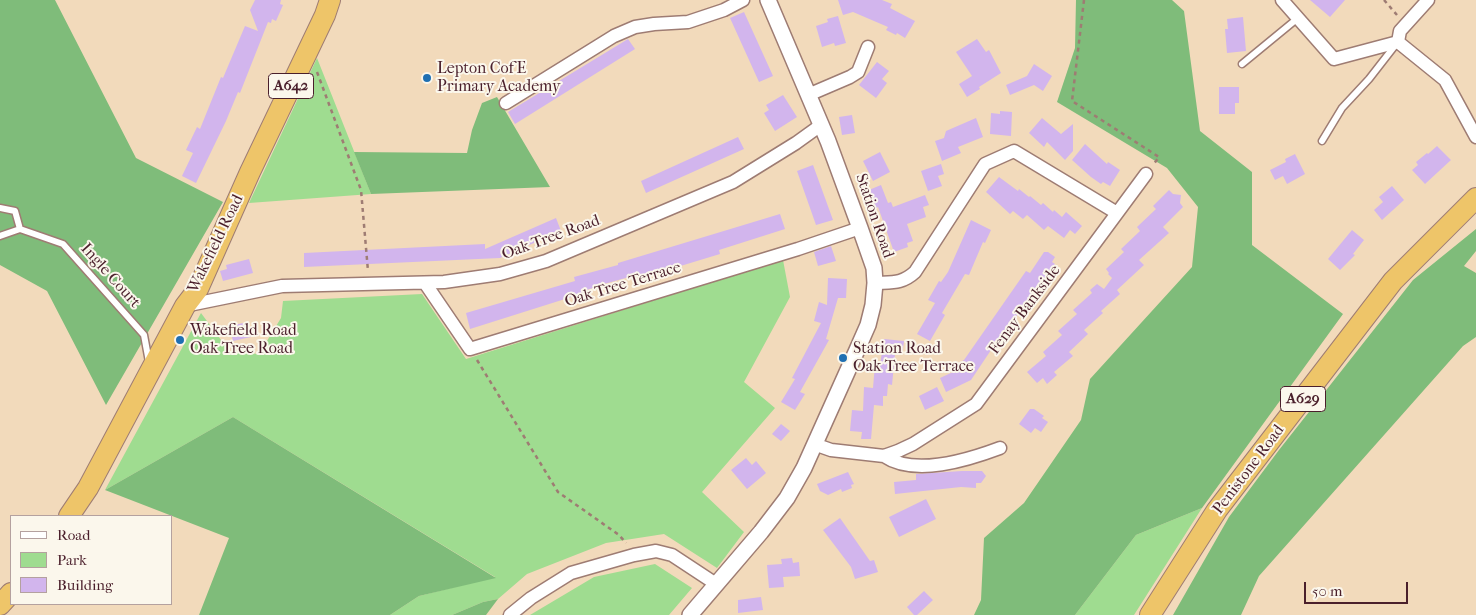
<!DOCTYPE html>
<style>
body{margin:0}
#map{position:relative;width:1476px;height:615px;overflow:hidden;background:#f2dabb;font-family:"IM FELL French Canon",serif}
canvas{display:block}
.legend{position:absolute;left:10px;top:515px;width:162px;height:90px;box-sizing:border-box;background:#fbf7ec;border:1px solid #b4a19f;margin:0;padding:6px 9px;list-style:none;font-size:15px;color:#4a1f2b}
.legend li{display:flex;align-items:center;gap:10px;height:25px}
.legend b{width:25px;border:1px solid #b4a19f}
.scale{position:absolute;left:1304px;top:582px;width:104px;height:22px;box-sizing:border-box;border:2px solid #4a1f2b;border-top:0;padding-left:6px;font-size:15px;line-height:18px;white-space:nowrap;color:#4a1f2b;-webkit-text-stroke:4px #fbf7ec;paint-order:stroke}
</style>
<div id="map">
<canvas width="1476" height="615"></canvas>
<ul class="legend">
<li><b style="height:6px;background:#fff"></b>Road</li>
<li><b style="height:14px;background:#9fdc90"></b>Park</li>
<li><b style="height:14px;background:#d2b5ed"></b>Building</li>
</ul>
<div class="scale">50 m</div>
</div>
<script>
const context = document.querySelector('canvas').getContext('2d');
context.lineJoin = 'round';
function fill(path, color) {
  context.fillStyle = color;
  context.fill(path, 'evenodd');
}
function trace(path, color, width, dash) {
  context.strokeStyle = color;
  context.lineWidth = width;
  context.lineCap = dash ? 'butt' : 'round';
  context.setLineDash(dash || []);
  context.stroke(path);
}
function label(font, color, halo, rows, align = 'center') {
  context.font = font + ' "IM FELL French Canon",serif';
  context.lineWidth = 4;
  context.setLineDash([]);
  context.textBaseline = 'middle';
  context.strokeStyle = halo;
  context.fillStyle = color;
  for (const [text, x, y, turn = 0] of rows) {
    context.save();
    context.translate(x, y);
    context.rotate((+turn || 0) * Math.PI / 180);
    context.textAlign = isNaN(turn) ? turn : align;
    if (halo) context.strokeText(text, 0, 0);
    context.fillText(text, 0, 0);
    context.restore();
  }
}
const green = new Path2D(`
 M317,58L371,194L249,203Z
 M783,260L790,297L744,382L775,408L702,492L744,532L717,568L664,534L606,543L527,574L498,599L483,602L452,615H390L419,596L495,577L233,417L105,490L201,313L230,352L259,354L281,318L283,301L422,294L466,359Z
 M1202,508L1134,615H1075L1136,535Z
 M655,564L692,588L669,615H530L594,577Z`);
const forest = new Path2D(`
 M0,0H55L136,158L223,202L106,405L47,291L0,265Z
 M1076,0H1172L1184,11L1200,131L1252,172V245L1343,314L1202,508L1136,535L1075,615H974L981,600L984,538L1024,503L1081,420L1090,379L1192,267L1198,207L1167,168L1057,102L1075,48Z
 M497,97L550,187L371,194L354,152L467,153L472,130L482,103Z
 M1476,229V251L1464,266L1476,273V337L1463,346L1259,576L1241,615H1173L1229,517L1279,450L1413,280Z
 M233,417L496,578L419,596L390,615H199L229,538L105,490Z
 M498,599L486,615H452L483,602Z`);
const building = new Path2D(`
 M255,0H281L280,4L283,5L276,21L272,19L271,23L268,22L240,93L238,92L226,121L196,183L182,176L193,153L186,150L197,127L200,129L221,77L223,78L245,26L258,31L250,10Z
 M838,0H882L892,4L890,8L915,21L905,38L897,33L896,35L886,30L888,27L853,12L843,15Z
 M1310,0H1345L1330,17Z
 M744,12L773,76L759,82L730,18Z
 M838,16L846,43L835,46L834,43L822,47L816,26L828,22L827,19Z
 M1243,17L1246,51L1227,53L1225,29H1228L1227,19Z
 M628,39L635,49L515,124L508,112Z
 M977,39L986,52L989,50L1001,73L979,87L980,89L967,97L959,84L972,76L956,52Z
 M877,62L889,71L882,79L887,83L876,98L859,85Z
 M1034,64L1052,76L1043,91L1034,85L1010,95L1006,85L1027,76Z
 M1219,87H1239V103H1235V114H1219Z
 M783,95L797,117L775,131L764,113L769,110L766,105Z
 M1000,111L1012,112L1011,136L990,134L991,113L1000,114Z
 M852,115L855,133L842,135L839,117Z
 M976,118L983,137L958,147L961,153L942,161L935,141L944,138L946,131Z
 M1042,118L1061,134L1073,124V151L1065,160L1047,142L1044,147L1029,133Z
 M738,137L744,149L646,193L641,181Z
 M1085,144L1107,164L1108,162L1120,170L1110,186L1103,182L1101,184L1091,177L1072,160Z
 M1437,146L1451,160L1425,184L1412,170L1418,165L1416,162L1427,153L1428,154Z
 M880,152L890,172L873,181L863,161Z
 M1295,154L1305,174L1287,184L1283,176L1275,180L1270,170L1286,162L1285,159Z
 M941,164L944,174L938,176L942,186L928,191L921,171Z
 M813,165L833,220L816,225L797,171Z
 M999,177L1018,191L1019,189L1029,197L1030,196L1041,205L1043,203L1053,212L1054,210L1062,217L1066,212L1082,226L1075,234L1070,230L1064,238L1048,226L1044,230L1027,215L1023,219L1013,211L1010,214L986,192Z
 M881,185L888,203L891,202L893,207L925,195L929,205L923,207L926,217L907,224L913,241L907,243L908,247L894,252L878,207L876,208L869,190Z
 M1392,186L1404,200L1382,220L1374,210L1383,202L1379,197Z
 M1169,190L1173,194L1181,195L1180,203L1183,207L1163,227L1169,233L1139,260L1144,265L1117,290L1120,294L1101,311L1103,313L1084,330L1088,334L1069,352L1073,356L1054,372L1057,375L1047,384L1043,378L1037,383L1027,372L1046,356L1043,352L1062,335L1058,331L1077,314L1073,310L1092,293L1090,290L1097,284L1104,289L1112,278L1108,274L1109,273L1106,269L1124,252L1121,249L1140,231L1137,227L1156,209L1153,206Z
 M780,214L785,229L719,250L720,254L641,278L640,274L604,284L584,291V293L470,329L466,313L575,281L574,277L618,265V263Z
 M556,218L561,231L500,258L304,267V253L485,244V249Z
 M971,220L991,230L985,243L983,242L969,275L965,274L942,313L945,315L930,341L917,334L935,303L928,300L939,281L941,282L948,272Z
 M1352,230L1364,240L1353,254L1355,255L1340,270L1328,259Z
 M831,246L836,261L818,266L814,252Z
 M1044,252H1048L1055,257L1052,262L1055,264L1046,279L1043,277L1011,324L1010,323L996,349L993,347L971,380L946,392L940,378L953,372L951,367L964,360L1026,271L1030,273Z
 M249,259L253,273L223,281L220,271L227,269L226,265Z
 M828,278L847,279L846,298H838L826,339L829,340L800,392L805,394L795,410L781,402L795,379L792,378L821,323L814,321L819,302L827,305Z
 M248,322L251,337L233,341L229,326Z
 M884,339L904,341L902,355L895,354L892,385L888,384L887,396H883V406L874,405L871,439H861L862,432L850,431L852,410L863,411L864,387L873,388L875,364L880,365Z
 M937,387L944,401L925,410L919,396Z
 M1030,409H1034L1044,416L1042,418L1048,422L1041,432L1035,428L1031,433L1019,424Z
 M781,424L790,431L781,441L772,434Z
 M746,458L752,465L756,461L766,473L747,489L731,470Z
 M962,471H982L986,476L981,483H976V488L961,487L895,494L894,482L916,480V474Z
 M848,472L854,484L851,485L852,488L842,492L841,489L828,495L820,491L817,484Z
 M926,499L936,519L899,537L889,517Z
 M840,518L870,561L874,560L878,572L855,579L851,567L823,530Z
 M792,558L793,563L799,562L800,576L783,577L784,587L769,588L767,565L782,564L781,559Z
 M924,591L933,600L917,615H914L907,607Z
 M761,597L763,610L738,613V600Z`);
const path = new Path2D(`
 M1084,0L1072,101L1159,157L1153,165
 M1384,0L1397,15
 M317,72L361,190L368,271
 M477,360L558,492L619,535L626,543`);
const service = new Path2D(`
 M1242,64L1298,18
 M1322,141L1342,108L1369,79L1397,43
 M0,208L15,211L20,229
 M0,236L20,229L63,244L144,335L149,362`);
const minor = new Path2D(`
 M1282,0L1334,59L1398,42
 M1428,0L1400,31L1398,42L1445,80L1476,137
 M808,95L850,77L858,72L868,47
 M506,103L614,36L635,27L654,24L688,22L724,10L743,0
 M425,283L470,349L798,249L860,228
 M875,283C892,282 902,284 915,272L985,164L1014,151L1117,213
 M184,306L282,286L444,282L500,274L546,261L733,182L796,143L821,125
 M814,444L831,450L884,456L898,451L913,444L976,404L1146,174
 M884,456C915,477 968,460 1000,448
 M510,615L531,598L571,573L634,555L656,551L672,555L716,584`);
const tertiary = new Path2D(`
 M690,615L761,532L787,498L804,468L857,350L868,325L873,305L875,283L874,268L860,228L828,141L768,0`);
const trunk = new Path2D(`
 M69,516L88,488L185,306L198,289L250,172L325,15L330,0
 M0,605L11,593
 M1150,615L1217,510L1393,281L1476,198`);
const markers = [
 [427,78,5,"#1f6fb2"],
 [180,340,5,"#1f6fb2"],
 [843,358,5,"#1f6fb2"]
];
const shields = [
 [291,86,45],
 [1303,399,45]
];
const shieldNames = [
 ["A642",291,86],
 ["A629",1303,399]
];
const poiNames = [
 ["Lepton CofE",437,69],
 ["Primary Academy",437,87],
 ["Wakefield Road",190,331],
 ["Oak Tree Road",190,349],
 ["Station Road",853,349],
 ["Oak Tree Terrace",853,367]
];
const streetNames = [
 ["Station Road",874,216,71],
 ["Oak Tree Road",551,238,-20],
 ["Wakefield Road",216,244,-64],
 ["Ingle Court",110,276,48],
 ["Oak Tree Terrace",623,285,-17],
 ["Fenay Bankside",1025,310,-53],
 ["Penistone Road",1249,470,-53]
];
fill(green, '#9fdc90');
fill(forest, '#7fbc7a');
fill(building, '#d2b5ed');
trace(service, '#9e7c73', 9);
trace(minor, '#9e7c73', 15);
trace(tertiary, '#9e7c73', 18);
trace(trunk, '#9e7c73', 22);
trace(path, '#9e7c73', 2.5, [4, 4]);
trace(service, '#fff', 6);
trace(minor, '#fff', 12);
trace(tertiary, '#fff', 15);
trace(trunk, '#eec569', 20);
for (const [x, y, r, color] of markers) {
  const dot = new Path2D();
  dot.arc(x, y, r, 0, 2 * Math.PI);
  context.fillStyle = color;
  context.fill(dot);
  trace(dot, '#fbf7ec', 2);
}
for (const [x, y, w] of shields) {
  const box = new Path2D();
  box.roundRect(x - w / 2, y - 12.5, w, 25, 4);
  context.fillStyle = '#fbf7ec';
  context.fill(box);
  trace(box, '#4a1f2b', 1);
}
label('bold 15px', '#4a1f2b', null, shieldNames);
label('16px', '#4a1f2b', '#fbf7ec', poiNames, 'left');
label('16px', '#4a1f2b', '#fbf7ec', streetNames);
</script>
